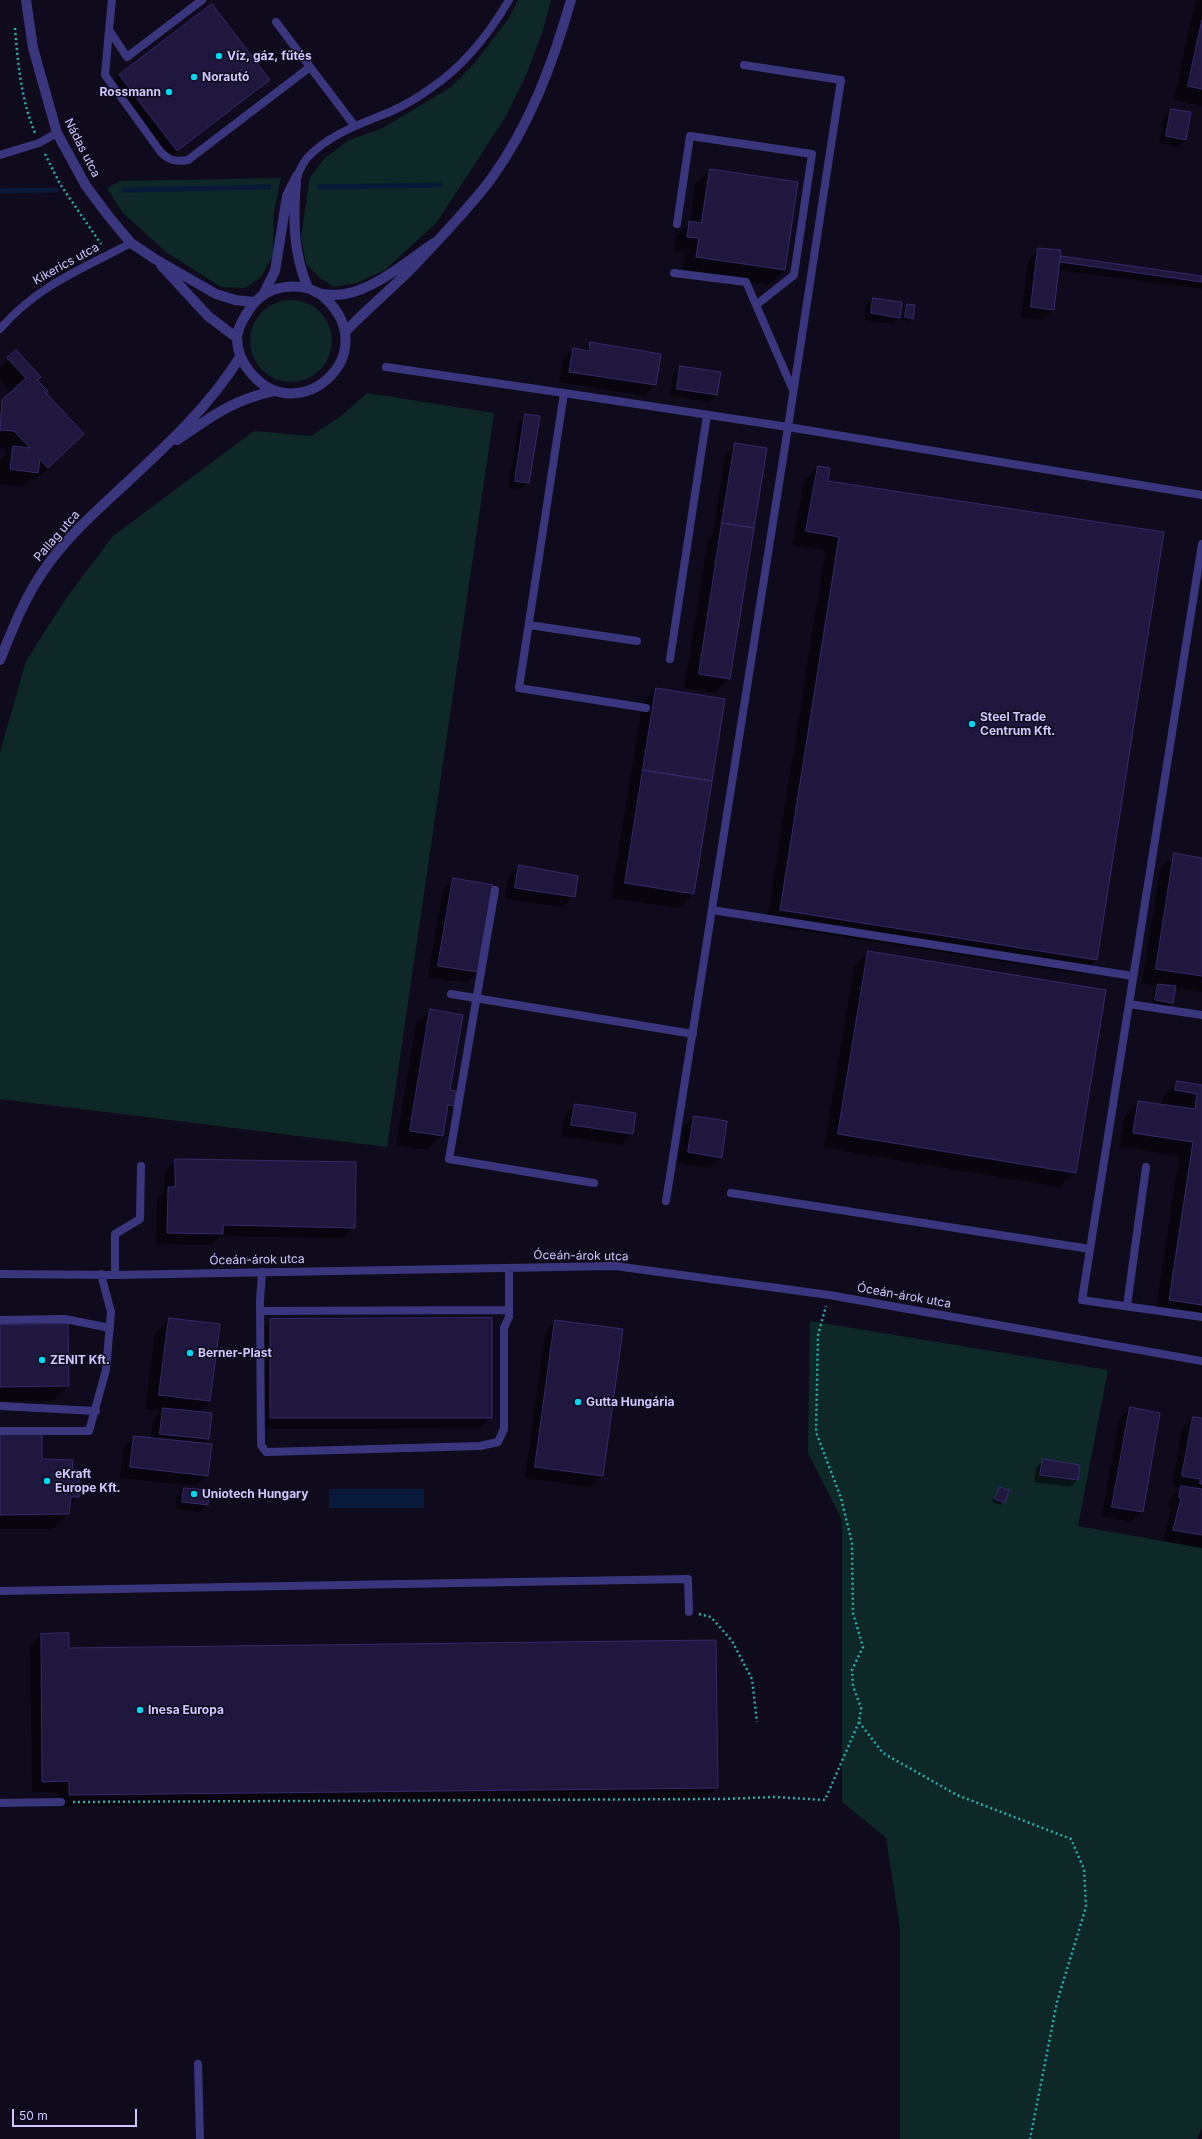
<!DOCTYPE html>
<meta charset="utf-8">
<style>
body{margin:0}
#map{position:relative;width:1202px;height:2139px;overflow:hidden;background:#0f0b1d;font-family:Inter,sans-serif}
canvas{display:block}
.scale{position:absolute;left:12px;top:2109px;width:125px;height:18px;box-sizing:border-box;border:2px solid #cfc8ff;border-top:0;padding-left:5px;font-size:12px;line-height:14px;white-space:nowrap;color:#cfc8ff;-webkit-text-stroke:3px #0f0b1d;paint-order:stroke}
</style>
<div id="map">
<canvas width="1202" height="2139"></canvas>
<div class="scale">50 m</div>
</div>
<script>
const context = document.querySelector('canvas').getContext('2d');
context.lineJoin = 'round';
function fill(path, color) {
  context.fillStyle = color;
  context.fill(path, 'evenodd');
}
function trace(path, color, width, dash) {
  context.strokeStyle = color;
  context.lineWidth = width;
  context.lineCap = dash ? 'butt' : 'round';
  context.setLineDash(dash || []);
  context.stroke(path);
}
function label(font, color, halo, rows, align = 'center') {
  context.font = font + ' Inter,sans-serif';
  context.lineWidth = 3;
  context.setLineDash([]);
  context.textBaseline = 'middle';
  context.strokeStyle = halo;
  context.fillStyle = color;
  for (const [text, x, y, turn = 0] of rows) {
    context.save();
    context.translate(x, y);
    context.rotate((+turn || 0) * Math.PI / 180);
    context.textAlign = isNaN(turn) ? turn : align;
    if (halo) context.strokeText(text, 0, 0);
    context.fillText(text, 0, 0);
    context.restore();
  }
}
const green = new Path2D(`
 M518,0H551L543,30L527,73L506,116L437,222L385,270L357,283L334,287L320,278L306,264L301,236L310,177L326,157L349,140L383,128L451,87L473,65L509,18Z
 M281,178L274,211L273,256L261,277L245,288L221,287L166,252L123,213L107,188L120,181Z
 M250 341a41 41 0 1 1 82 0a41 41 0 1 1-82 0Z
 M367,393L494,413L387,1147L0,1099V752L26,661L67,597L113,536L254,431L311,436L341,416Z
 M810,1321L1108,1370L1078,1526L1202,1548V2128L1197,2139H900V1928L886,1838L842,1802V1520L808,1453Z`);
const water = new Path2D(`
 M329,1489H424V1508H329Z`);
const shadow = new Path2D(`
 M1195,0H1202V106L1174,100Z
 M211,5L268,80L258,91L165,161L108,87L119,76Z
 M1172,110L1185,140L1178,147L1159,143L1164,117Z
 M710,170L797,182L784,270L769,285L682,272L685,253L673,251L675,237L690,222L695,184Z
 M1039,249L1059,259L1061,257L1202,277V289L1058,270L1053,309L1042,320L1021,318L1028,260Z
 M873,299L899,317L892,324L864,320L866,306Z
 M907,305L912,318L909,322L902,320L904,308Z
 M590,344L659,354L655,385L644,396L559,382L562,360L573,350L583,351Z
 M8,359L36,380L45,393L68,449L33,481L31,479L23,487L0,484V460L7,453L0,446V404L12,393L0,381V366Z
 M680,367L716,395L709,402L670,396L673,374Z
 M526,415L528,482L521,489L508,487L519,422Z
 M736,444L729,678L715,693L684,688L708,539L712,536L725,455Z
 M818,467L1096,959L1081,974L766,925L825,551L792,545L804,482Z
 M656,689L693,894L678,908L611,898L642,704Z
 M1175,855L1202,859V992L1174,988L1172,1002L1169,1006L1152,1003L1155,988L1157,986L1142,983L1160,869Z
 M520,866L574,896L563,907L505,899L509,877Z
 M454,879L492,885L477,972L466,983L428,977L443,890Z
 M869,952L1075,1172L1060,1187L824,1148L854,967Z
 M430,1010L449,1091L455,1092L453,1106L446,1113L442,1135L427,1150L396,1145L416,1025Z
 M1177,1082L1202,1086V1321L1155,1315L1179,1156L1119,1147L1124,1117L1138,1102L1161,1105L1163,1097Z
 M575,1105L635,1114L632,1134L621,1145L561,1136L564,1116Z
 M694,1117L721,1157L710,1168L678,1163L683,1128Z
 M176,1160L354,1227L343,1238L220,1236L211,1245L156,1244L157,1199L164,1192L165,1171Z
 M169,1319L210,1401L198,1413L208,1439L202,1444L207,1475L196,1486L120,1478L123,1448L134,1437L151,1439L153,1420L161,1411L145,1409L155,1334Z
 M271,1320L491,1417L480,1428L260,1429V1331Z
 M556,1321L621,1330L602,1476L591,1487L525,1478L545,1332Z
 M67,1325L68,1386L53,1401H0V1326Z
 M1130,1408L1142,1512L1131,1522L1102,1517L1119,1419Z
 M1193,1418L1202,1419V1548L1163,1541L1171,1509L1169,1508L1170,1498L1180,1488L1172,1486L1182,1429Z
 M0,1436L41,1460L71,1471L78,1496L69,1506L68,1514L53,1529H0Z
 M1043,1461L1079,1466L1077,1480L1070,1487L1034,1482L1036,1468Z
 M1000,1488L1004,1502L1001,1505L992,1502Z
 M184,1489L207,1504L200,1512L176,1509L177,1496Z
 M41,1635L68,1649L717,1787L706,1798L58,1806V1792H32L30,1645Z`);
const stream = new Path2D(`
 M319,187L440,185
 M123,190L269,187
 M0,191L56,190`);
const building = new Path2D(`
 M212,4L270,80L177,151L119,75Z
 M1202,20V89L1188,86Z
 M1171,109L1191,112L1186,140L1166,136Z
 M710,169L798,182L785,270L696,257L699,238L687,237L689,221L701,223Z
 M1038,248L1061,250L1054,310L1031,307Z
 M1061,256L1202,276V282L1060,262Z
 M873,298L902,302L900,318L871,313Z
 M907,304L915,305L913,319L905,317Z
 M590,342L661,354L656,385L569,372L573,348L589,351Z
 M16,350L41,377L37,380L48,391L46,393L84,434L48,468L40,459L38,473L10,469L13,446L30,448L14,431L0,430L2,400L26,378L7,358Z
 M680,366L721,372L717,395L677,389Z
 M525,414L540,416L529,483L515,481Z
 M735,443L767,448L754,528L722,523Z
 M818,466L830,468L828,481L1164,532L1097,960L780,910L839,537L806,531Z
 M722,523L754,528L730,679L699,674Z
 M656,688L725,699L712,781L643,770Z
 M643,770L712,781L694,894L625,883Z
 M1174,853L1202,858V976L1156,969Z
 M519,865L578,876L575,897L515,888Z
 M453,878L493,885L478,972L438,966Z
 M868,951L1106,990L1076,1173L838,1134Z
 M1158,984L1176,986L1173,1003L1155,1000Z
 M430,1009L463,1015L450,1090L456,1091L454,1106L448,1105L443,1136L410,1131Z
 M1177,1081L1202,1085V1305L1169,1300L1193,1142L1133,1133L1138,1101L1195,1109L1197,1094L1175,1090Z
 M575,1104L636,1113L633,1134L571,1125Z
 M694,1116L727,1121L722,1158L688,1152Z
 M175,1159L356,1162L355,1228L223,1225V1234L167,1233L168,1187H175Z
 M169,1318L220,1324L210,1401L159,1395Z
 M492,1318V1418H270V1319Z
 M555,1320L623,1329L603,1476L535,1467Z
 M68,1324L69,1386L0,1387V1325Z
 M1130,1407L1160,1413L1143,1512L1112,1507Z
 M163,1408L212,1413L209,1439L160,1434Z
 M1193,1417L1202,1418V1484H1200V1479L1182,1476Z
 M42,1434V1459L73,1460L72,1470H79V1497H71L69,1514L0,1515V1435Z
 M134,1436L212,1444L208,1476L130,1467Z
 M1043,1459L1080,1465L1078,1480L1040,1475Z
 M1181,1486L1202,1489V1535L1173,1530L1181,1498L1179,1497Z
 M1000,1487L1009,1490L1005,1503L995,1499Z
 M184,1488L209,1490L208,1505L182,1502Z
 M69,1633V1648L716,1640L718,1788L69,1795V1781L42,1782L41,1634Z`);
const path = new Path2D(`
 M15,28C18,64 21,99 35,133
 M45,154L60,184L101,244
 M699,1614L711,1617L732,1641L752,1679L757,1722
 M859,1722L883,1753L957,1795L1071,1839L1084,1869L1086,1907L1057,2002L1030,2139
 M73,1802L722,1799L775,1797L825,1800L859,1722L861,1708L853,1686L852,1670L863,1647L853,1613L852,1543L841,1498L816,1432L818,1335L826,1306`);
const service = new Path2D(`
 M112,0L109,30L127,57L202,0
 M276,22L354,125
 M109,30L105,75L160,151C169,161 176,162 188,160L310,67
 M0,155L39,143L57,133
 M297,176C300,170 303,163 307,158C331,133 361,124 392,111C405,105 419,97 431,88C464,66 489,34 509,0
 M677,224L690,136L812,154L794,275L756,305
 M674,273L746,282L793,390
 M0,329C38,285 82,269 131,243
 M386,367L564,393
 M1202,544L1082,1300L1202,1317
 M529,625L637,641
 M670,659L707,415
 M646,708L519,688L564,393L788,427L841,80L744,65
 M495,890L449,1159L594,1183
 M712,910L1133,976
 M451,994L693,1034
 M1129,1004L1202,1015
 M731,1193L1090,1249
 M666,1201L788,427L1202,495
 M262,1272L260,1301L261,1445L266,1452L480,1446L498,1442L504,1429V1328L509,1317V1268
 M0,1274L115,1275L615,1266L829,1295L1202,1361
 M115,1275V1234L140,1219L141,1166
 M1127,1306L1146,1167
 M260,1311L509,1310
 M0,1320L65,1319L110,1328
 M0,1406L96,1411
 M0,1431H89L106,1370L111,1312L101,1274
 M0,1591L688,1579L689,1612
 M0,1803L61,1802
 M198,2064L200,2139`);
const minor = new Path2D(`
 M26,0L33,48L57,133L86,186L110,218L131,243L155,259L216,294L235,300L254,302
 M296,182C293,220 293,253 308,288
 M161,265L208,316L237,338
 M264,293L275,271L287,196L297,176
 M319,293C391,350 299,432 251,373C242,363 237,351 237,337C238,327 243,319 249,310C261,290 284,283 307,288C311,289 314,291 318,293C325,295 338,295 345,294C375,289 409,260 434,243
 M345,332C366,310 389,291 411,269C438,240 467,211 491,179C530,125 553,63 571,0
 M177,440C211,417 232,400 274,391
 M0,660C12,630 25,597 44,570C65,539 93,514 120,489C164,448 209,407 240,357`);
const markers = [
 [219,56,4,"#00d7f3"],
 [194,77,4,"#00d7f3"],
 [169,92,4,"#00d7f3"],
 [972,724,4,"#00d7f3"],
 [190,1353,4,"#00d7f3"],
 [42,1360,4,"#00d7f3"],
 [578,1402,4,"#00d7f3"],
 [47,1481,4,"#00d7f3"],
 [194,1494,4,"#00d7f3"],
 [140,1710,4,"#00d7f3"]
];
const poiNames = [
 ["Víz, gáz, fűtés",227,56],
 ["Norautó",202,77],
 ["Rossmann",161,92,"right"],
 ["Steel Trade",980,717],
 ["Centrum Kft.",980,731],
 ["Berner-Plast",198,1353],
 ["ZENIT Kft.",50,1360],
 ["Gutta Hungária",586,1402],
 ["eKraft",55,1474],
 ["Europe Kft.",55,1488],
 ["Uniotech Hungary",202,1494],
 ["Inesa Europa",148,1710]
];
const streetNames = [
 ["Nádas utca",82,148,63],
 ["Kikerics utca",66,264,-29],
 ["Pallag utca",57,536,-49],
 ["Óceán-árok utca",581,1256,1],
 ["Óceán-árok utca",257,1260,-1],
 ["Óceán-árok utca",904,1296,10]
];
fill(green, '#0e2727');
fill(water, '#08193a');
fill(shadow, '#0007');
trace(stream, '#08193a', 5);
fill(building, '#20173e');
trace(building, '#37296b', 1);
trace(path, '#2bafaa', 2.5, [2, 3]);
trace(service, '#39367d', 8);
trace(minor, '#39367d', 10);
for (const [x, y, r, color] of markers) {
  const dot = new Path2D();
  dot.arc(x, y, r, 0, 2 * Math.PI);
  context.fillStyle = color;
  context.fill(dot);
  trace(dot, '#0f0b1d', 1.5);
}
label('bold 12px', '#cfc8ff', '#0f0b1d', poiNames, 'left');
label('12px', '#cfc8ff', '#0f0b1d', streetNames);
</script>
